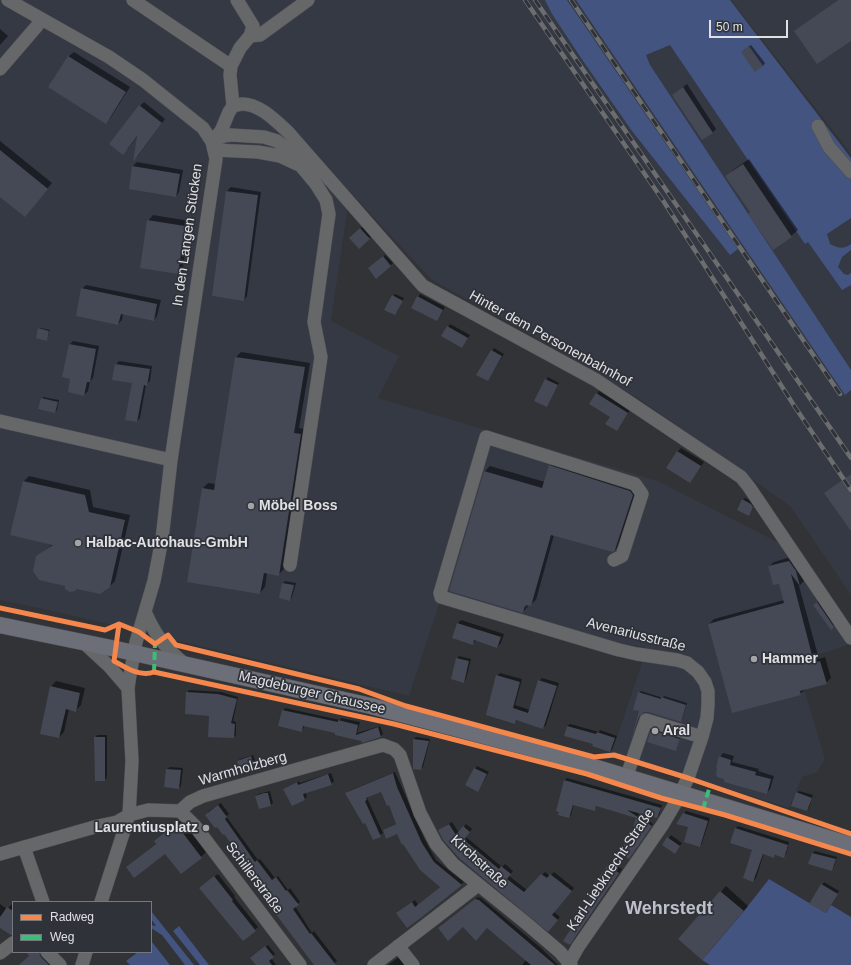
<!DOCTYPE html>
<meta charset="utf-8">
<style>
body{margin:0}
#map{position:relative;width:851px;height:965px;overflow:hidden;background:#313336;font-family:Helvetica,sans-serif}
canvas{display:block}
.legend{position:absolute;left:12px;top:901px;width:140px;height:52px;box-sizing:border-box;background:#2f3238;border:1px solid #75787d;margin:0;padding:5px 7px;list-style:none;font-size:12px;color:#dfe1e5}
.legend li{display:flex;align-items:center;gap:8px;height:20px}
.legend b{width:20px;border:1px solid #75787d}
.scale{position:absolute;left:709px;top:20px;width:79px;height:18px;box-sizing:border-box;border:2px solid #dfe1e5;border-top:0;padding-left:5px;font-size:12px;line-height:14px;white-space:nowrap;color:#dfe1e5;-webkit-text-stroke:3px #2f3238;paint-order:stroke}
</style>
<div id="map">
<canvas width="851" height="965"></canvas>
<ul class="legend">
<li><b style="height:5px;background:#f5874c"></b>Radweg</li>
<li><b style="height:5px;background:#3abd76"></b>Weg</li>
</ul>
<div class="scale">50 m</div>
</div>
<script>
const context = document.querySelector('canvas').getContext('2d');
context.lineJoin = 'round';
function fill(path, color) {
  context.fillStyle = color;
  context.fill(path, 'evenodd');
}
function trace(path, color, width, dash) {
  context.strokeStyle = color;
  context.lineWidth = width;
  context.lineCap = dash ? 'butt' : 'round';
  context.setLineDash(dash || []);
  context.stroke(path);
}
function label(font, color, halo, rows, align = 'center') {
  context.font = font + ' Helvetica,sans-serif';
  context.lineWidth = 3.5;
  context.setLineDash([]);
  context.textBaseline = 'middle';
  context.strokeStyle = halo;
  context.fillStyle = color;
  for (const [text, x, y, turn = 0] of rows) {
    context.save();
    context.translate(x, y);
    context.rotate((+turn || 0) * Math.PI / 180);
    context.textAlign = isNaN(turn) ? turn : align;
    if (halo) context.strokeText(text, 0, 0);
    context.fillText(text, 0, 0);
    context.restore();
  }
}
const built = new Path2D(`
 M0,0H727L851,166V595L791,507L642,401L562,352L432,280L350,192L331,321L399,356L378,398L658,481L783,545L848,645L796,662L825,759L817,772L802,777L789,808L612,752L640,669L645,647L607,642L443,592L409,696L58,612L0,600Z
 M731,0H851V154L845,146Z`);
const green = new Path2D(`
 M545,0H567L738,249L730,255L632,131L581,58L552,14Z
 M576,0H730L851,158V218L827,234L830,244C838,248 843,250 851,244V250L842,257L838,267L844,274L848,275L851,273V285L842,290L808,242L805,244L670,45L646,55L650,65L851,370V390L845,395Z
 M769,879L826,913L831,905L851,917V965H710L702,960L744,911Z
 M151,911L194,965H185L162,935L151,928V925L156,926L151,919Z
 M179,926L209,965H200L173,931Z
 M151,942H152L170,965H130L126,961L138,952H151Z`);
const shadow = new Path2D(`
 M838,0H851V40L795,31Z
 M0,29L8,36L0,45Z
 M751,45L765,63L763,66L744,50Z
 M74,52L130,87L111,117L106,122L68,57Z
 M687,84L716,129L712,133L673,95Z
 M144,102L165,119L137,157L139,134L127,150L140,106Z
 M0,141L52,183L30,210L0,195Z
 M749,159L798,230L791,236L773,249L751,212L727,176L733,170Z
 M137,162L183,170L179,192L176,196L130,188L133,166Z
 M231,187L261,192L247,296L244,300L213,296L227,191Z
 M153,215L190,221L183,268L177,273L148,221Z
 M363,226L372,236L359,248L350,238Z
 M385,255L393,263L377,277L372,266Z
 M86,285L161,300L157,316L154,320L123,313L122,320L118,324L82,289Z
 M395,294L404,298L397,312L393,296Z
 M420,294L445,307L437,320L412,307Z
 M450,324L470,335L462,347L448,327Z
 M40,328L50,330L47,339L39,329Z
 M73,341L99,346L93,378L90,381L88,391L84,395L72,378L70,344Z
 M494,348L504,354L488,380L478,374Z
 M241,352L310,363L299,428L305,429L284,569L278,575L267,573L265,587L260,593L203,488L208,483L216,484L236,357Z
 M119,361L152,366L150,381L146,385L140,418L137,421L133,382L113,379L116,364Z
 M548,377L559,383L549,403L536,400Z
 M599,391L630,410L619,427L611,416L591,404Z
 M43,397L59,400L57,410L55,412L42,399Z
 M681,448L704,462L690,481L677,452Z
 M555,461L638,490L620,544L615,550L554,535L536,600L530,605H529L523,612L450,590L485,471L490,466L545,482L550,466ZM526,600H528L526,607H524Z
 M29,476L90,490L93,507L130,515L115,581L109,587L65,585L37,557L53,544L23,482Z
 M745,498L753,502L755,504L749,514L742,500Z
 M794,556L800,566L804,581L799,586L819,659L825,657L831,678L826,683L806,689L800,694L709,624L714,619L784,600L779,583L769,566L774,562Z
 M285,581L296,583L292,597L290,600L283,583Z
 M819,600L836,624L833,626L814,605Z
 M461,620L504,634L501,643L497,647L476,640L472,644L457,624Z
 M459,656L471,659L466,679L464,682L457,659Z
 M500,673L522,679L515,705L530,710L539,681L542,678L559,683L546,725L543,728L518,719L514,723L497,676Z
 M56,681L85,688L81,705L76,710L69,709L64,732L59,737L51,687Z
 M189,690L221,692L238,697L233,721L236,722V735L234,737L187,693Z
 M641,691L663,698L664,696L687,703L682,719L680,721L648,711L641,713L635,730L640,711L639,693Z
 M285,708L340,720L341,718L360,722L357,733L380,726L383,734L381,736L362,742V740L337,732L305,725L302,731L283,711Z
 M570,724L599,732L600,730L617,736L612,749L610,751L594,743L565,735L567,726Z
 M652,730H653L680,738L677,749Z
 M97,735H107V777L105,780L95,738Z
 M416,737L430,739L423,767L421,769L414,768V739Z
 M723,753L734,756L732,762L759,769L758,771L774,776L770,789L767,793L726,778L720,757Z
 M253,755L257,765L254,767L238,761L240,759Z
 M477,766L489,772L478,791L466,785Z
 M170,767L183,768L181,786L179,788L165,786L167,769Z
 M395,772L425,840L436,860L464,882L422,916L397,913L415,900L418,905L441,886L397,833L384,830L397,823L390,804L381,790L367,798L383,833L373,839L366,822L346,794L349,791Z
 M331,773L334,781L331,784L305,792L307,796L305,799L292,805L284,789L287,787L299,781L300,783Z
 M567,778L662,805L659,815L657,817L635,811L653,824L631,855L632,835L637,818L597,806L594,810L574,804L571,815L569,817L561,811L557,810L565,780Z
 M270,791L273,803L271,805L256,796L258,794Z
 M799,791L813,795L809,808L807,810L797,793Z
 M221,803L229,814L226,816L258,860L260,859L275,878L278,876L288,890L290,888L300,902L295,906L312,933L314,931L337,961L332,965H315L275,907L273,901L208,812Z
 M686,811L710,818L702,843L700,846L684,814Z
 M181,820L206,852L201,857L166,853L127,867L157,843L161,836Z
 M452,822L459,833L466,824L472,829L466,837L502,867L505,864L513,871L509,876L527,890L545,872L550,876L554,872L574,888L554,912L560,917L551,928L442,828Z
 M738,826L789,842L786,854L783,857L776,855L774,857L764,853L756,878L753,881L754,849L736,828Z
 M671,835L682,843L677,850L664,844Z
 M815,851L837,857L834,867L832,870L810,864L813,853Z
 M611,862L622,869L573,941L600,886L596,883Z
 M218,874L235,896L234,897L258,927L243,940L203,885Z
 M824,882L839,891L826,912L811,903Z
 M726,886L748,906L707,954L680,939Z
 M478,897L481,898L541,948L558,965H522L526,960L487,927L442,925Z
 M13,903V934L0,927V904L7,909Z
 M268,945L275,954L271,958L276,965H257L254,956Z
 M27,952H42L53,965H23L31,956Z
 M403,954L412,965H388Z`);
const building = new Path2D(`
 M838,0H851V41L817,64L794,31Z
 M749,46L763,66L755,72L741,52Z
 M68,56L126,92L106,124L48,87Z
 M683,87L713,133L702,140L672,95Z
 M139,105L162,123L133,162L137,136L123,155L109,144Z
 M0,150L48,189L25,217L0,197Z
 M743,164L792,237L773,250L748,214L750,212L725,176Z
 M132,166L180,174L176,197L129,189Z
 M226,191L258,195L244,301L212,296Z
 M147,220L185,226L178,274L140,268Z
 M360,228L370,239L359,249L349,238Z
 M383,256L391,266L376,279L368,268Z
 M81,288L157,304L154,321L121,314L118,325L76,316Z
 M392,295L403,301L395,315L384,310Z
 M417,296L443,310L437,321L411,308Z
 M447,326L468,338L462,348L441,336Z
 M38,328L49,331L47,341L36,338Z
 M69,344L96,349L90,382H87L84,396L68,392L70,379L62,377Z
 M491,350L502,356L488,381L476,375Z
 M235,357L305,367L294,433L301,434L279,576L264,573L260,594L187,582L202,488L214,490Z
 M115,364L150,369L147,386L144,385L137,422L125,420L132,383L112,380Z
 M545,379L558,385L547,407L534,401Z
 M596,393L628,413L617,431L605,424L610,417L589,404Z
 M41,398L58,402L55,413L38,409Z
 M677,451L701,466L690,483L666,468Z
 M549,465L630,491L633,495L615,550L613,552L551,535L531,606L525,605L523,613L449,591L484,471L542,488Z
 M851,474V531L824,493Z
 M23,481L85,495L89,512L125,520L110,587L100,594L77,589L75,591L70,592L65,589V586L39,580L33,571L36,556L53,545L10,535Z
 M742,499L751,504L753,507L749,516L737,510Z
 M789,561L796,571L800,586L791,574L814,663L820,661L827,684L800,691L801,695L732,713L708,624L784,603L779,584L773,585L768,566Z
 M282,583L294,585L290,601L279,598Z
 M817,602L834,627L831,630L813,605Z
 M457,623L501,637L497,648L474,640L473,645L452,638Z
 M456,658L469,661L464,683L451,679Z
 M496,675L520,682L513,708L528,713L538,680L557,686L543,729L516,720L515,724L486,715Z
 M50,686L80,693L76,712L66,709L59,738L40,734Z
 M186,692L218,694L237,699L231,723L235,724L234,738L208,737L209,716L185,714Z
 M638,692L661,699V697L686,705L681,722L648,712H644L639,717L632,736L639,711L633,710Z
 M282,710L338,722V720L358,725L356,735L378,727L381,737L362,743L361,741L335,735V733L303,726L302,732L278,726Z
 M567,726L596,734L597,732L615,738L610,752L592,746L593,744L564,736Z
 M651,730L680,739L676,751L647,742Z
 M94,737H105V781H95Z
 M413,739L429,741L421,770L413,769Z
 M251,756L255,768L241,773L237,761Z
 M719,756L731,760L730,765L756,772L755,775L771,779L767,794L724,782V779L717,777L716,774L717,768H716Z
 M474,768L487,774L478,792L465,785Z
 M166,769L181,770L179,789L164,787Z
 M393,773L397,787L422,843L434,862L462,885L422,917L407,928L396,913L412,902L415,907L440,887L420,870L403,844L402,845L397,834L386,839L383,830L396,824L389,805L387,806L381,792L366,798L367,800L365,801L381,837L373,840L365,823L363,824L345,793Z
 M328,774L332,785L303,794L305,800L292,806L283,789L297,782L298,785Z
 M564,780L661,808L657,818L627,810L652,826L629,859L619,852L631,835L636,818L596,806L595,811L573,805L569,818L558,815L559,812L556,811Z
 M796,792L812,798L807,811L791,806Z
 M264,793H268L271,806L259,809L255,796Z
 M218,805L227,817L225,819L255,862L257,860L272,880L276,877L286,891L287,890L299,905L293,909L310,934L311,933L336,965H314L272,909L274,907L270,903L272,901L233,849L234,848L224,834L223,835L217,827L216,828L214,827L205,815Z
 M683,813L708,821L700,847L684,842L688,827L676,824Z
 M176,824L202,858L181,874L165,854L134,878L126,867L156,844L154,841Z
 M449,824L456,835L463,826L470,832L464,840L499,869L501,866L511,874L507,879L524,892L541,874L547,878L550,874L572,891L552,915L558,920L548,932L459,858L443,840L438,830Z
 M735,828L788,845L784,858L775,855L774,858L763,854L753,882L743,878L752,850L730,843Z
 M667,837L680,846L675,854L662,845Z
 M812,853L836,859L832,871L808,864Z
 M608,865L619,873L570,945L563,941L599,886L595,883Z
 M214,876L233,900L232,901L256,931L243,941L199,888Z
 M821,884L838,894L826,913L809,904Z
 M720,891L744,911L702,960L678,939Z
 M475,899L479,900L555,965H531L487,928L476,941L463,927L448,941L438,928Z
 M7,907L13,911V935H11L0,928V917Z
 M265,946L274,957L269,961L272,965H256L250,958Z
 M26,952H39L41,957L49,965H19L29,956Z`);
const minor = new Path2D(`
 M8,0L109,57L143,80L203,128L212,142L216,159L171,460L162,539L154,581L136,642L130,675L128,688L132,761L129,815L101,902
 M133,0L231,66L230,75L233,106L229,112L221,131L213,140
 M237,0L253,26L250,36
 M231,66L240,48L250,36L260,35L308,0
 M0,69L37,26L41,19
 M233,106C236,106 240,104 242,104C260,104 276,121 288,132L423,286L596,380L741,477L749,487L851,638
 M818,126L829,147L851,172
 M212,142L224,136L231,135L264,137L277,141L291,152L301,166L316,184L326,200L329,214L314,322L321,357L290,565
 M214,150L258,152L280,156L297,164
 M0,421L171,460
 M145,612C156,636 164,647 185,664
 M83,642L109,666L128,688
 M626,778L646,720L702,737
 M180,811L195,826L300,965
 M24,847L43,902
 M0,854L98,826L117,822L129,815L148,810L180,811L190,802L203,796L383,745L394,749L400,755L420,813L436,844L453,864L526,923L560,952L571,965
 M398,946L413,965
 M47,952L60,965
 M0,953L13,943
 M82,965L86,952
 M374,965L478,885
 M568,965L578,947L663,824L676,802L688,778L702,737L707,718L708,704V691L705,682L698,672L687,663L677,660L637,654L619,650L441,597L440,593L486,437L635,484L642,494L622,556L614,560`);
const major = new Path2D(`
 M0,625L116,649L371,706L541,751L851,845`);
const rail = new Path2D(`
 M525,0L664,202L795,407L851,490
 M535,0L851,458
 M571,0L840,394`);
const quiet = new Path2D(`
 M154,672L155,644
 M703,809L710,786`);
const cycleway = new Path2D(`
 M0,608L105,630L119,624L139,632L155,644L168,635L176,645L359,689L406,706L594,757L614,755L688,778L851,834
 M119,624L114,661C126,668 140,677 154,672L394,724L587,774L661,798L725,815L851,854`);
const markers = [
 [251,506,4,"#a2a4a8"],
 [78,543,4,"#a2a4a8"],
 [754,659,4,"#a2a4a8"],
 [655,731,4,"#a2a4a8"],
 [206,828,4,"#a2a4a8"]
];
const streetNames = [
 ["In den Langen Stücken",188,235,-82],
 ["Hinter dem Personenbahnhof",550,339,29],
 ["Avenariusstraße",636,635,14],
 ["Magdeburger Chaussee",312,693,13],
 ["Warmholzberg",243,769,-16],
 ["Kirchstraße",479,862,42],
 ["Karl-Liebknecht-Straße",611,870,-56],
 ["Schillerstraße",254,878,53]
];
const poiNames = [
 ["Möbel Boss",259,506],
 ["Halbac-Autohaus-GmbH",86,543],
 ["Hammer",762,659],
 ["Aral",663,731],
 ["Laurentiusplatz",198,828,"right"]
];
const districtNames = [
 ["Wehrstedt",669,909]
];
fill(built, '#343944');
fill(green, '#42547f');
fill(shadow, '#0007');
fill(building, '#454956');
trace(minor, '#4d4e52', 14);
trace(major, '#4d4e52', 17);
trace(minor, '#666769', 13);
trace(major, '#6c6f78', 16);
trace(rail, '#6c6d6f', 4.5);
trace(rail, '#2f3238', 3, [9]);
trace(quiet, '#3abd76', 4, [8, 4]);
trace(cycleway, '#f5874c', 5);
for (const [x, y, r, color] of markers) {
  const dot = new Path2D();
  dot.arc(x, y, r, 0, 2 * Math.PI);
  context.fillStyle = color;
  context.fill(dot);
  trace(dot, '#2f3238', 1.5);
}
label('14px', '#dfe1e5', '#2f3238', streetNames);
label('bold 14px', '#dfe1e5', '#2f3238', poiNames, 'left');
label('bold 18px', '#bdc0c8', '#2f3238', districtNames);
</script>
